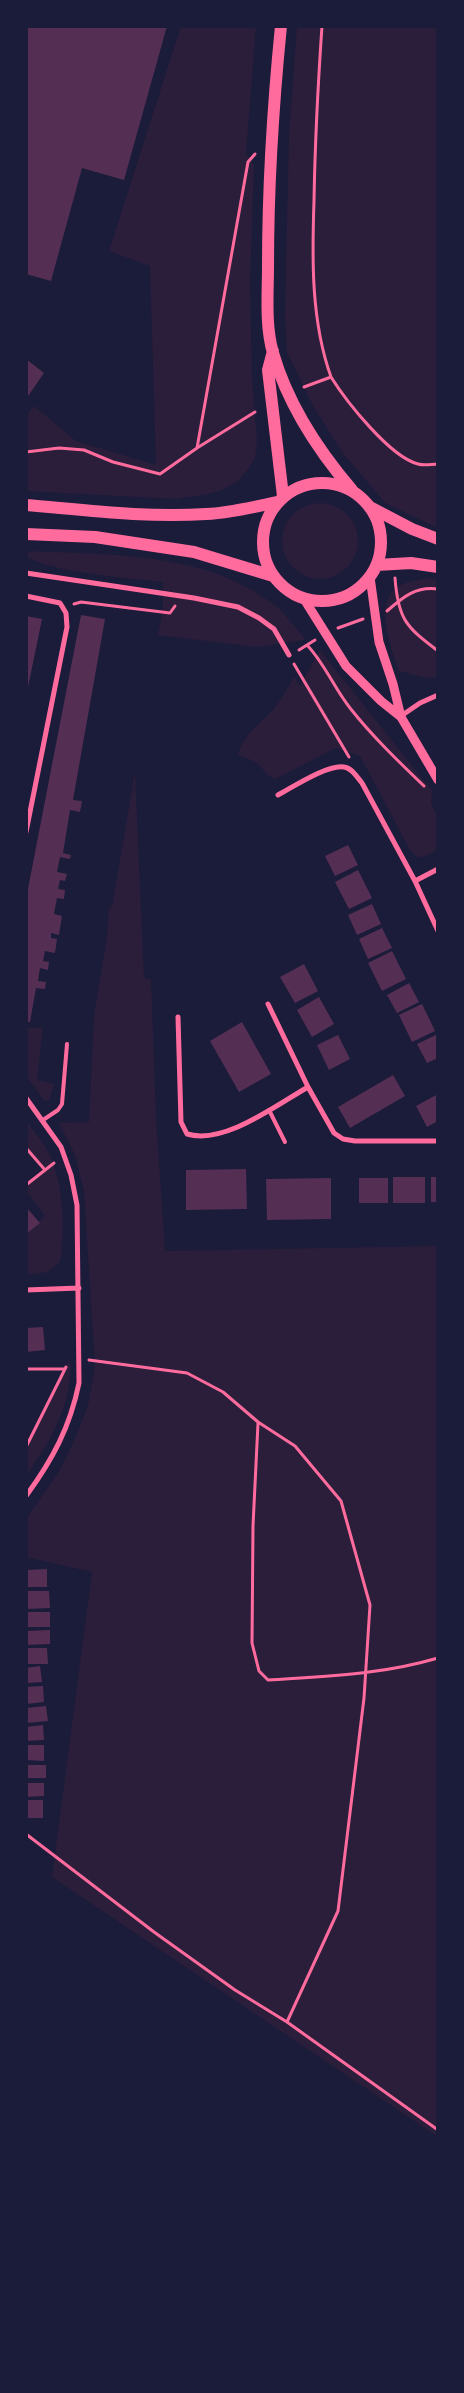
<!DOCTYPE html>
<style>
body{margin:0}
#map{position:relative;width:464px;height:2393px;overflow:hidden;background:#1b1b3a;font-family:Helvetica,sans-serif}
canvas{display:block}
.frame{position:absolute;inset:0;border:28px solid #1b1b3a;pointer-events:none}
</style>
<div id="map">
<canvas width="464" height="2393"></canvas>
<div class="frame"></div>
</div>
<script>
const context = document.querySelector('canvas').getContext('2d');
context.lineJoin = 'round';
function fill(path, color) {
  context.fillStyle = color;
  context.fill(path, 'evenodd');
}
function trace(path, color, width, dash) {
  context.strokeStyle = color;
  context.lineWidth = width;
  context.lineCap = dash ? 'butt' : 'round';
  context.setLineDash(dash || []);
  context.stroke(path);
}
const green = new Path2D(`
 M181,26H256L246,154L254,165L250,281L252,380L257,441L255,457L249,468L239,480L225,489L208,494L176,499L26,491V415L34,406L76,441L156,465L150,266L109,251Z
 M297,26H438V528L385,503L342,452L313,406L287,352L285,315L289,133Z
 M282 541a38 38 0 1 1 76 0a38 38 0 1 1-76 0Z
 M26,551C110,555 209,551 278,608C288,617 297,630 306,640L256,647L158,635L163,608V582C127,578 57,573 26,557Z
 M428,578L438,580V677L426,678L399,671C392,651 373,601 398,587C407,581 418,580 428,578Z
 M320,650L432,791L431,803L438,818V848C432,854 426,857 417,857L410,850L360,756L336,748L275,779C263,775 263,765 253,761C248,758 244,758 238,754C244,734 259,725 272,711C281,701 287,688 294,677L300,686Z
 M135,772L144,978L151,979L156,1118L165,1251L438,1246V2137L52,1877L92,1572L26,1557V1519L60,1470L78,1432L88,1405L95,1367L84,1191L75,1155L59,1123L89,1122L94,1016L107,937L109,908L112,907Z
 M43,1027L37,1080L54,1084L49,1101L44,1100L26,1076V1028Z
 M26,1121C36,1134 48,1147 53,1163C64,1194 65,1230 60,1262L48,1272L26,1275V1234L45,1216L29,1194L26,1195V1185L45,1170L26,1148Z
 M70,1359C74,1402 50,1442 26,1476V1447Z`);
const building = new Path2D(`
 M26,26H167L124,180L82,168L51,281L26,274Z
 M26,359L44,373L26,399Z
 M81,615L105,619L73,800L82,801L80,812L70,810L63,853L71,855L70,859L60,857L57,872L67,874L65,881L60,880L58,889L65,890L64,899L57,898L54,914L62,916L59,935L51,933V938L57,939L55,953L45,951L43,961L49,962L48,970L40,968L38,981L46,982L45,989L36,988L30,1022H26V899Z
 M26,616L42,619L27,692H26Z
 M348,845L358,865L335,876L325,856Z
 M358,870L372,898L349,909L335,882Z
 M372,904L381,924L357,935L348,915Z
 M382,928L392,948L368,959L359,939Z
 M392,951L406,979L382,991L368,963Z
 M304,964L318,991L295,1003L280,977Z
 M409,983L419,1002L397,1013L387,995Z
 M319,997L334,1024L312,1037L297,1010Z
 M422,1004L435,1031L412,1042L399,1015Z
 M242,1022L271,1074L239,1092L210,1041Z
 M438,1034V1058L427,1063L417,1044Z
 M338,1035L350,1059L329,1070L317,1045Z
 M393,1075L405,1096L350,1128L338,1107Z
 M438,1094V1121L427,1127L416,1106Z
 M246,1169L247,1209L186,1210V1170Z
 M393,1177H425V1203H393Z
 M431,1177H438V1202H431Z
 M331,1178V1219L267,1220L266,1179Z
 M359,1178H388V1203H359Z
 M26,1207L40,1223L26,1234Z
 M43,1327L45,1350L26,1352V1328Z
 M47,1569V1587H26V1570Z
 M26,1591H49L50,1608L26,1609Z
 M26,1612H50V1627H26Z
 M50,1630V1644L26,1645V1631Z
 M26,1648H47L48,1664H26Z
 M40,1666L42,1682L26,1683V1668Z
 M43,1686L44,1702L26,1704V1687Z
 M46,1706L48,1721L26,1723V1708Z
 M43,1725L44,1740L26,1741V1727Z
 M26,1745H44V1761L26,1760Z
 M26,1765H46V1778H26Z
 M26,1783H44V1796L26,1797Z
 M26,1800H43V1818H26Z`);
const path = new Path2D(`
 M322,26C318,84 315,142 314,201C312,259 311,321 331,377
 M304,387L331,377C346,401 390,457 418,464C424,466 432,464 438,464
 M197,448L248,162L255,154
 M26,452L59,448L84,450L113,462L160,474L197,448L255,412
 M395,578C398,619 406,627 438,651
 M74,604L81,602L170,613L175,606
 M387,611C403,597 416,586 438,589
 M338,628L363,619
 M307,645C325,664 334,688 350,708C372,736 399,762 424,786
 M299,650L315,640
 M294,664L349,757
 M26,1148L45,1170
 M26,1185L54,1163
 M89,1360L187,1373L223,1392L258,1422L295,1446L341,1501L370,1605L364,1698L338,1911L287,2022
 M26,1369H65
 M258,1423L253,1526L252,1643L259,1671L268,1680C328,1676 380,1675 438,1658
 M26,1447L66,1367
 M26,1834L154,1932L235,1990L287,2022L438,2130`);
const service = new Path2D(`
 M269,1110L285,1142
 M43,1120L58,1110L62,1104L67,1044`);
const minor = new Path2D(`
 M26,573L194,598L238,607L259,618L274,629L289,655
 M26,596L60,603L66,613L67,627L26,832
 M401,716L420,703L438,695
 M278,795C293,787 328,764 344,767C352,768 357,777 362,783L415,881L438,931
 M415,881L438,869
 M268,1004L308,1087L334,1133L343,1139L355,1141H438
 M178,1017L181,1122L187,1134C224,1145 275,1106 308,1087
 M26,1098L61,1147L71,1175L77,1205L79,1383C70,1427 53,1459 26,1496
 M26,1290L79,1288`);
const tertiary = new Path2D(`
 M370,577L379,642L393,684L401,717L438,780
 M304,599L346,666L381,701L401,717`);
const primary = new Path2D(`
 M281,26C273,106 268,186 268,266C268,294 265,325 273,353C288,405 317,449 352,490
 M273,351L268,370L283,496
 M263 542a59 59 0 1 1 118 0a59 59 0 1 1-118 0Z
 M26,505C85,510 147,518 206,514C230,513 254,507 277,502
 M370,507L412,529L438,539
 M26,534L95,537L194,552L273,576
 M377,565L411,563L438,567`);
fill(green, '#2a1e3b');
fill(building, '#542f53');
trace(path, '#ff6b9d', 3);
trace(service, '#ff6b9d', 4);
trace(minor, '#ff6b9d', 5);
trace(tertiary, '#ff6b9d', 9);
trace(primary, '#ff6b9d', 12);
</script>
